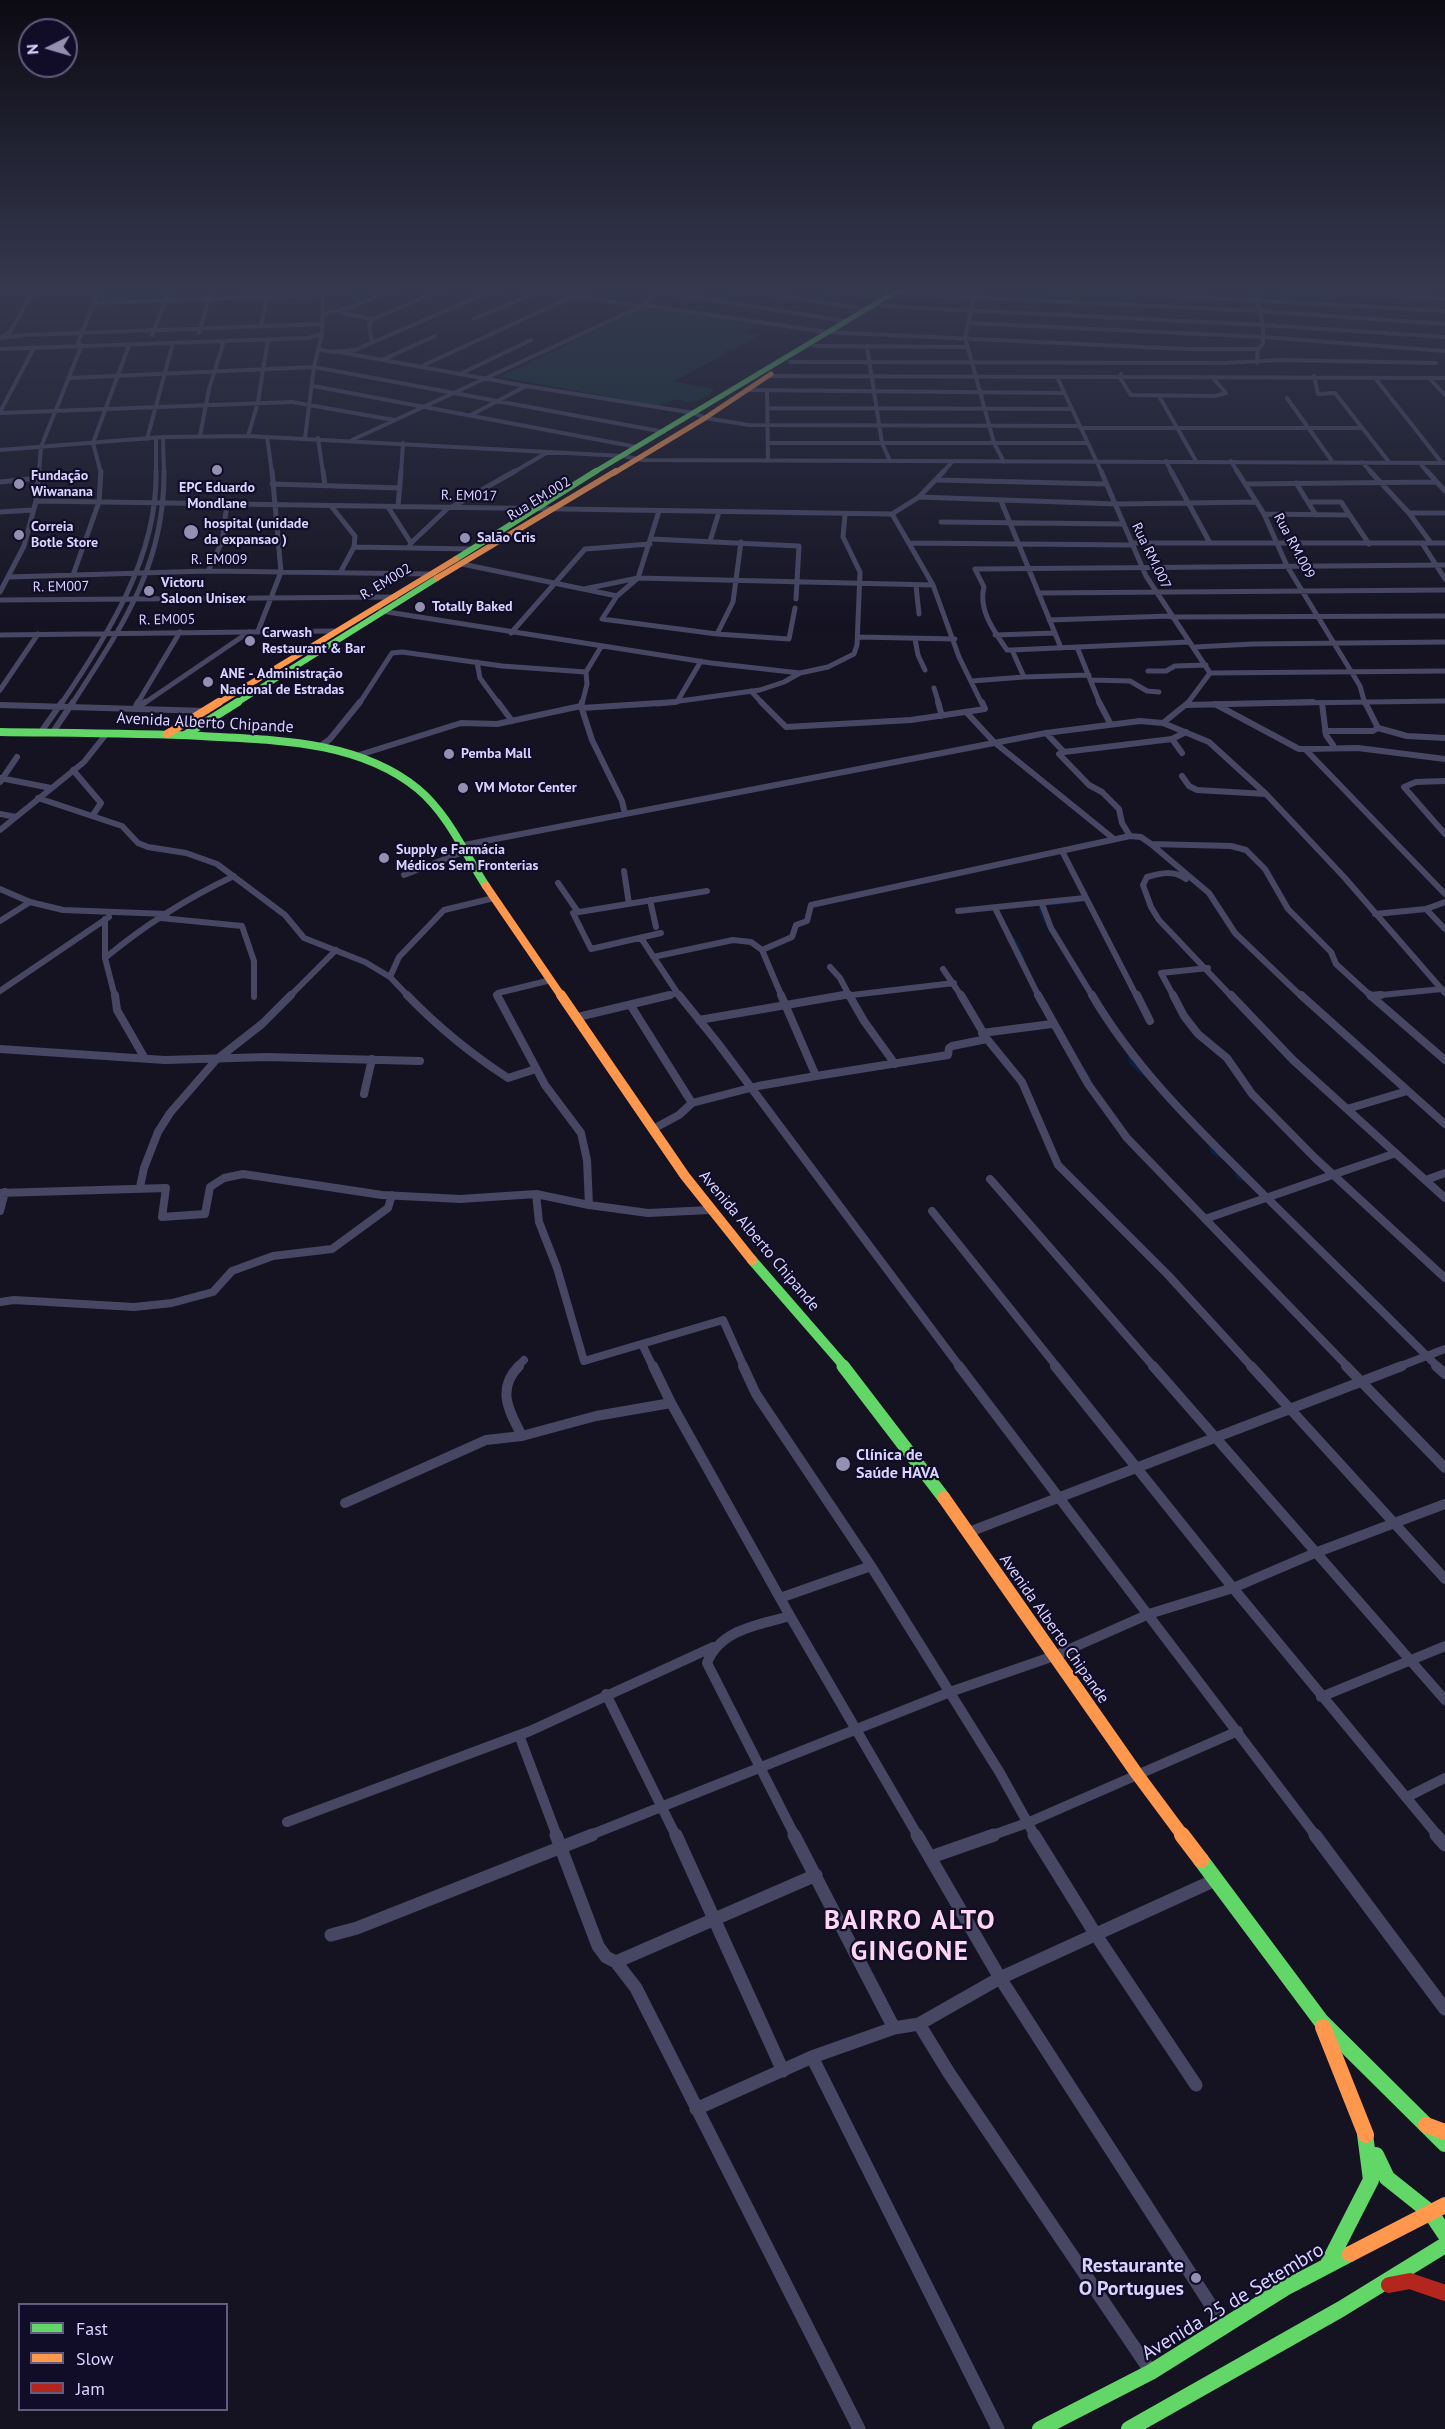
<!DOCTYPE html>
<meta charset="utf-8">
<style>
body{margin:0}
#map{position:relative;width:1445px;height:2429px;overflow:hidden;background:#151322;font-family:"PT Sans",sans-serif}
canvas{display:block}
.legend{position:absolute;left:18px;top:2303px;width:210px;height:108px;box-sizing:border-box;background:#110d28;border:2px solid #615d7e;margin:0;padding:8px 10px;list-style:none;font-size:18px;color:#d8d4ff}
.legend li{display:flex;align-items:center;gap:12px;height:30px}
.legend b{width:30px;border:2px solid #615d7e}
.north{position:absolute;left:18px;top:18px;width:60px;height:60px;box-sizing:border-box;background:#110d28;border:2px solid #615d7e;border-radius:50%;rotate:265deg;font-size:16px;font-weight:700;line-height:24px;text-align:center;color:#d8d4ff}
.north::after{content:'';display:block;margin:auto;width:21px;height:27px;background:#9490b2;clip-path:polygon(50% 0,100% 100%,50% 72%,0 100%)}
</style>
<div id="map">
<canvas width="1445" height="2429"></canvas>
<ul class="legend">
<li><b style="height:8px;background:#63d668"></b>Fast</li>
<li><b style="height:8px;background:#ff974d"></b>Slow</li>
<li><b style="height:8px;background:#b3261e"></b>Jam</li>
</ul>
<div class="north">N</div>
</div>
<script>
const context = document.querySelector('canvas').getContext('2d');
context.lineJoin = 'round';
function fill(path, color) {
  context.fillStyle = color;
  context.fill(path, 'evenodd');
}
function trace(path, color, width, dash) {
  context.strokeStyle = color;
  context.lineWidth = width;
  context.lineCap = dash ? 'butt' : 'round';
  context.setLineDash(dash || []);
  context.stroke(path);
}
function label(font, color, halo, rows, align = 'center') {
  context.font = font + ' "PT Sans",sans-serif';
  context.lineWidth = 4.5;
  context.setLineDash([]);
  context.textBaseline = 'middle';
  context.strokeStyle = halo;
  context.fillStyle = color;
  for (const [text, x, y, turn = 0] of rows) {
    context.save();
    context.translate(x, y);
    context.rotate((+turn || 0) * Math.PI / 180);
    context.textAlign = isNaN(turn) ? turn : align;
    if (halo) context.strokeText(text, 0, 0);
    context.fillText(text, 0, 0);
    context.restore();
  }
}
const green = new Path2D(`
 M645,306L759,323L745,332L761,334L733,350H726L727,353L673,381L714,389L710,395L699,400L688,402L675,399L659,406L500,377Z`);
const streamFar1 = new Path2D(`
 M1040,905V912L1051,933
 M1045,905L1074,902
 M1011,935L1018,944L1023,958`);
const stream = new Path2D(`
 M1129,1054L1131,1063L1146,1076
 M1085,1071L1091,1082
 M1210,1144L1212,1152L1224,1159
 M1236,1171L1238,1177L1245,1180`);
const streetFar5 = new Path2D(`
 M533,289L639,306
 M736,289L864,309
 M827,289L884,298
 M976,289L965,337L994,443L1004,462
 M1048,289L1445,311
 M1255,289L1263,325V344L1258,349L1257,363
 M1285,289L1445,299
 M656,291L844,321
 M0,293L80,289
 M901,294L1259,311L1445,324
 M93,303L322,295L345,289
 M644,305L826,332L1186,349H1258
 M881,306L1263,325L1445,337
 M342,313L373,319
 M323,314L349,308L395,289
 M474,319L540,291
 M968,323L1263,337L1445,351
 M261,326L268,289
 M199,333L212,289
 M152,335L170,289
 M3,336L10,332L33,292
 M0,338L25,335L323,324
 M372,342L369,325L373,319L444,289
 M814,346L967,347
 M867,347L882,443L890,461
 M0,349L309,338L322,334
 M318,349L332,352L355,350L496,289
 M339,352L526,386L694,413L705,418L749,425L1080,426
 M384,359L435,336
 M790,362L1223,363L1281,360L1436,363
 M424,365L589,289
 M462,373L531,340
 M1121,374L1120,378L1131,395L1215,396L1226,393L1212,377
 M768,376L1445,378
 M1314,376L1318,394L1335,393L1389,462
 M1057,377L1102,473
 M69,378L314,367L664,432
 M1375,378L1442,463
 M1429,378L1445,395
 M313,386L637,447
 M746,390L1064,393
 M767,391L768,461
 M1159,396L1196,461
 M1287,398L1332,461
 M769,408L1072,409
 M0,412L34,348
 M0,413L292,402L394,420
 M471,415L526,386
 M1080,428H1362
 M200,436L209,389L224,341
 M248,436L258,402L268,339
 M163,437L164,473
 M267,437L272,473
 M156,438V473
 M305,438L314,367L322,334L323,289
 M318,438L323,473
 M147,439L173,343
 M352,440L644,305L657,289
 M769,443H1087
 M0,450L163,437L248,436L623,456L642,460L1445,463
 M1166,461L1172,473
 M1231,461L1238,473
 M1362,462L1372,473
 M1420,463L1428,473
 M39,473L41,447L81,347L78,342L100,289
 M101,473L93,443L129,345
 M401,473L403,443
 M512,473L548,452
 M942,473L953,461`);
const streetFar4 = new Path2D(`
 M323,471L325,486
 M1101,471L1146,576L1210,673L1187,704
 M1171,471L1210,543
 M1237,471L1264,514L1287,566L1360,686L1365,704
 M1370,471L1409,513L1431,543
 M1427,471L1445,491
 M937,480L1106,484
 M0,482L39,478
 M1296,483L1316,515
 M272,484L400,488
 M1246,484L1437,482
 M919,497L1117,504L1257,502
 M36,501L892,514L919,497L944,471
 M1001,501L1061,648
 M1308,502H1341L1369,544
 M331,506L355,536L354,547L340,573
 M388,507L411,543L409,547
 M398,507L401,471
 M452,507L515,471
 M659,511L638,578L617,596L602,619L717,634L789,639L795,608
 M0,512L33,510
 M1409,513H1445
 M892,514L933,585L959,657L982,704
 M1264,514L1349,515
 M941,522L1122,524
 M651,539L799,546L796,599
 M710,541L719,512
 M411,543L448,508
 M909,543L1132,545
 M1131,543H1445
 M1422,543L1445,579
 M354,547L472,549
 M462,564L617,596
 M208,571L222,542L227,504
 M73,575L99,502L101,471
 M9,577L208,571L430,574
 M916,586L919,614
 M584,589L638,578L933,585
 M0,592L24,546L36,501L39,471
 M1038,593L1445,590
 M0,600L396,597
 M381,611L711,663L800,673
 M1171,617L1445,616
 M1049,620L1170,616
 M258,631L281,572L272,471
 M511,633L585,549L650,544
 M717,634L733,602L741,542
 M0,635L334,631
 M995,635L1055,633
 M858,637L955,639
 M915,639L918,655L925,670
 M1077,647L1100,704
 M1195,647L1253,644L1445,642
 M1012,650L1189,642
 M477,662L480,678L499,704
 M1148,671H1166L1175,666L1206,665
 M1210,673L1445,671
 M1024,677L1089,675
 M1090,680L1130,681L1147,691L1159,692
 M972,681L1024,677L1012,650H1007C994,631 978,610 984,587L975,569L1445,565
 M934,688L939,704
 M0,690L38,634
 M751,691L763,704
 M677,702L701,661
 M61,704C108,635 158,556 156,471
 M72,704C121,628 165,566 164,471
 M137,704L180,632
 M143,704L249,632
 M359,704L392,653L402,652L502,666L586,672
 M582,704L587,684L586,672L601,647
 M658,704L760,690L784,682L800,673L828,667L854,654L857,645L860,572L843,537L845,515
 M1218,704L1445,701`);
const streetFar3 = new Path2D(`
 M498,702L512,721
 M582,702L581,706L592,740L622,801L625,814
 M761,702L786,727L911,720L985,709L982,702
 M938,702L942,716
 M1099,702L1110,723
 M1365,702L1378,728L1407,736L1445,738
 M1322,703L1326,735L1333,745
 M1215,704L1299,749H1305L1445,894
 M0,705L207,711
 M1186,705L1313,702
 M136,706L138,702
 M582,708L675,702
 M135,709L145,702
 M967,713L994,742L1114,839
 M1163,723L1189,702
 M1325,731H1373L1378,728
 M41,732L62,702
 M53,732L73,702
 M1046,733L1064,752L1059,754L1089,785L1102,792L1119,809L1122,823L1130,836
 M1172,739L1182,753
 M319,747L330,739L360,702
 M1305,749L1358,748L1445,759
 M1064,752L1172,739L1186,732
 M356,756L461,723L497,724L581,706
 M73,770L101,803L93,815
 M1182,776L1189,786L1197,790L1266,794
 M0,778L51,788
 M1445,781L1416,782L1404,787L1445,834
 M0,782L17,757
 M38,798L122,826L138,843L148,847L186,853L217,864L285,915L304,938L365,962L390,977L409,997
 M0,814L16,817
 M0,830L84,762L107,733
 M1151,844L1231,846L1246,850L1265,869L1288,909L1331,952L1336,964L1372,997
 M459,846L1046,733L1140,721L1163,723L1209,742L1266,794L1344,877L1445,993
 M1062,851L1137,997
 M624,871L629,904
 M404,875L463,852
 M1186,879C1173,870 1161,873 1147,877L1143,885L1151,907L1159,920L1232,997
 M558,883L578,912
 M0,889L30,902L63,910L167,914
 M650,900L656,927
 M1042,904L1051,928L1093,997
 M995,908L1039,997
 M1426,909L1445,929
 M958,911L1085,898
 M1375,914L1426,909L1445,902
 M161,918L242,926L254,961V997
 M105,919V958L115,997
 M0,921L30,902
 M661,933L591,949L573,913L707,891
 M641,938L680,997
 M653,957L733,940L751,942L762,950
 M105,958C145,925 187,898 234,876
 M830,967L840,978L850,997
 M943,969L962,997
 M390,977L399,957L444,910L494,898
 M0,991L109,917
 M1371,996L1442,989
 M289,997L336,950
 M497,997L498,993L551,980
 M665,997L677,993
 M782,997L762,950L792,937L796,925L807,921L811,905L1130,836L1141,837L1151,844L1209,893L1235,933L1302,997
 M835,997L954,983
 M1174,997L1161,973L1208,968`);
const streetFar2 = new Path2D(`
 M115,995L117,1010L144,1057
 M407,995C438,1027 471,1054 508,1078L536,1069
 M497,995L545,1085L581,1133L587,1160L589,1205
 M679,995L717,1042L960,1367
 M849,995L864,1021L895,1064
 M1038,995L1088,1084L1127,1138L1348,1367
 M1092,995C1136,1070 1199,1130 1260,1191C1320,1250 1379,1308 1438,1367
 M1137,995L1150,1021
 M1173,995L1184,1016L1198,1034L1227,1058L1252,1094L1315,1158L1445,1278
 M1231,995L1293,1060L1445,1198
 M1301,995L1445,1124
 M1370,995L1445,1060
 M1371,996L1381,995
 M631,1006L692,1103L679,1115L653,1129
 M578,1017L670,995
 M699,1020L844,995
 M982,1033L1052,1024
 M987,1039L1022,1082L1058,1165L1168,1275L1252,1367
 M0,1049L165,1060L267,1057L420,1061
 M816,1076L948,1055L949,1048L952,1046L987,1039L961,995
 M364,1094L372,1059
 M692,1103L758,1086L816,1076L781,995
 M1347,1109L1407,1091
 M990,1179L1154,1367
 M1426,1180L1445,1173
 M140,1187L144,1168L158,1132L170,1113L216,1060L262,1024L291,995
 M0,1193L166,1188L162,1217L205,1214L210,1187L224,1178L243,1174L382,1195L460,1199L536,1194L589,1205L648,1213L710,1210
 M536,1194L539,1222L557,1268L584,1361L723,1320L744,1367
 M0,1211L5,1192
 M932,1211L1057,1367
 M1205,1219L1396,1153
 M0,1302L14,1300L134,1307L172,1303L213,1292L232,1271L273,1256L332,1249L388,1208L392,1195
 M642,1344L653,1367
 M517,1367L524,1360
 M1398,1367L1445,1349`);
const streetFar1 = new Path2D(`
 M519,1366C496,1389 509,1411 522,1436
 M653,1366L671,1403L790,1616L918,1836
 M743,1366L756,1394L871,1566L1000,1773L1035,1836
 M959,1366L1316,1836
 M1055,1366L1233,1588L1438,1836
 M1153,1366L1445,1700
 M1251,1366L1445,1579
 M1346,1366L1445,1468
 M1436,1366L1445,1374
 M345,1503L486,1440L522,1436L596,1416L671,1403
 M969,1532L1402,1366
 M780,1598L871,1566
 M790,1616C759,1625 720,1629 707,1663L795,1836
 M606,1694L676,1836
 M1321,1697L1445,1646
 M519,1735L557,1836
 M1407,1797L1445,1778
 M287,1822L530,1731L713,1647
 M588,1836L950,1692L1054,1656L1149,1614L1233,1588L1315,1553L1445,1504
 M990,1836L1027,1823L1238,1731`);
const street = new Path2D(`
 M556,1835L598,1946L606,1957L616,1962L636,1988L859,2429
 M676,1835L783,2071
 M794,1835L894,2028
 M917,1835L1000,1978L1223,2324
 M1034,1835L1096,1935L1196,2085
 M1315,1835L1445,2009
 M1436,1835L1445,1845
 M931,1857L994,1835
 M331,1935L357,1928L592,1835
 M616,1962L816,1875
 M919,2024L949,2073L1149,2369
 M812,2057L998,2429
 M696,2109L812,2057L894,2028L919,2024L1000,1978L1215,1880`);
const fastFar5 = new Path2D(`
 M593,473L900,289`);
const fastFar4 = new Path2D(`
 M456,559L596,471
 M235,704L437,578`);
const fastFar3 = new Path2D(`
 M0,732C67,733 134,733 201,736C274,740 358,740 418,789C448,814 465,854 486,886
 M185,735L238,702`);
const fastFar2 = new Path2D(`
 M752,1260L845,1367`);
const fastFar1 = new Path2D(`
 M843,1366L944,1498`);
const fast = new Path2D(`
 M1201,1860L1321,2021L1445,2144
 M1376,2155L1387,2178L1431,2213L1445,2234
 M1327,2266L1371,2180L1365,2134
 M1040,2429L1151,2372L1285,2288L1350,2254
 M1129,2429L1341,2309L1445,2245`);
const slowFar5 = new Path2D(`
 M614,473L705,418L771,374`);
const slowFar4 = new Path2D(`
 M437,578L616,471
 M217,704L456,559`);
const slowFar3 = new Path2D(`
 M167,734L219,702
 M486,886L562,997`);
const slowFar2 = new Path2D(`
 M561,995L685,1176L752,1260`);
const slowFar1 = new Path2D(`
 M944,1498L1137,1774L1183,1836`);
const slow = new Path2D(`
 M1182,1835L1201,1860
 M1323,2027L1366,2135
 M1426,2125L1445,2132
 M1350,2254L1445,2205`);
const jam = new Path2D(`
 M1389,2285L1410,2281L1445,2293`);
const markers = [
 [217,470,6,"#9490b2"],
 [19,484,6,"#9490b2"],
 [191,532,8,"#9490b2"],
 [19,535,6,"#9490b2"],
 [465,538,6,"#9490b2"],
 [149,591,6,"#9490b2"],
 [420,607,6,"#9490b2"],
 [250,641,6,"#9490b2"],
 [208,682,6,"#9490b2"],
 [449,754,6,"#9490b2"],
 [463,788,6,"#9490b2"],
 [384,858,6,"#9490b2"],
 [843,1464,8,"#9490b2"],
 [1196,2278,6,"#9490b2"]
];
const farPoinames = [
 ["Fundação",31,476],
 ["Wiwanana",31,492],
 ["EPC Eduardo",217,488,"center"],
 ["Mondlane",217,504,"center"],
 ["hospital (unidade",204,524],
 ["da expansao )",204,540],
 ["Correia",31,527],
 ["Botle Store",31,543],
 ["Salão Cris",477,538],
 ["Victoru",161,583],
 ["Saloon Unisex",161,599],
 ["Totally Baked",432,607],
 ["Carwash",262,633],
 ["Restaurant & Bar",262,649],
 ["ANE - Administração",220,674],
 ["Nacional de Estradas",220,690],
 ["Pemba Mall",461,754],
 ["VM Motor Center",475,788],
 ["Supply e Farmácia",396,850],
 ["Médicos Sem Fronterias",396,866]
];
const farStreetnames = [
 ["R. EM017",469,496,1],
 ["Rua EM.002",539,499,-31],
 ["Rua RM.009",1294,546,62],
 ["Rua RM.007",1151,556,64],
 ["R. EM009",219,560],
 ["R. EM002",386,582,-31],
 ["R. EM007",61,587,-1],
 ["R. EM005",167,620,-1]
];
const streetNames = [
 ["Avenida Alberto Chipande",205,723,3],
 ["Avenida Alberto Chipande",759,1241,50],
 ["Avenida Alberto Chipande",1054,1629,55]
];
const poiNames = [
 ["Clínica de",856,1455],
 ["Saúde HAVA",856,1473]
];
const nearPoinames = [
 ["Restaurante",1184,2266],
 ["O Portugues",1184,2289]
];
const nearStreetnames = [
 ["Avenida 25 de Setembro",1233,2302,-31]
];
const nearDistrictnames = [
 ["BAIRRO ALTO",910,1921],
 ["GINGONE",910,1952]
];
fill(green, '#102e2f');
trace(streamFar1, '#082149', 2);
trace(stream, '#082149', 3);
trace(streetFar5, '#474763', 4);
trace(streetFar4, '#474763', 5);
trace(streetFar3, '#474763', 6);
trace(streetFar2, '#474763', 8);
trace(streetFar1, '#474763', 10);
trace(street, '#474763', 13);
trace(fastFar5, '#63d668', 5);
trace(fastFar4, '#63d668', 6);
trace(fastFar3, '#63d668', 8);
trace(fastFar2, '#63d668', 10);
trace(fastFar1, '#63d668', 13);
trace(fast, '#63d668', 16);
trace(slowFar5, '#ff974d', 5);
trace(slowFar4, '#ff974d', 6);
trace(slowFar3, '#ff974d', 8);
trace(slowFar2, '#ff974d', 10);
trace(slowFar1, '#ff974d', 13);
trace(slow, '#ff974d', 16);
trace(jam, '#b3261e', 16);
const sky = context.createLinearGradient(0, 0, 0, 629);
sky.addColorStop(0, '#0c0a13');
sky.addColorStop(0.46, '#35394f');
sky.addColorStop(1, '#35394f00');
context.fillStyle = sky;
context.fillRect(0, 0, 1445, 629);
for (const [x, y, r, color] of markers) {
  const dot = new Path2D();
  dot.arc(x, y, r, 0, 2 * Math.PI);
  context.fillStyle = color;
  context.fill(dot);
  trace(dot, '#110d28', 2);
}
label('bold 14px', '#d8d4ff', '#110d28', farPoinames, 'left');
label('14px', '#d8d4ff', '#110d28', farStreetnames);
label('16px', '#d8d4ff', '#110d28', streetNames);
label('bold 16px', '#d8d4ff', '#110d28', poiNames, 'left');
label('bold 20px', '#d8d4ff', '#110d28', nearPoinames, 'right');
label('20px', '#d8d4ff', '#110d28', nearStreetnames);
context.letterSpacing = '1.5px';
label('bold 27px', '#ffd6f1', '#110d28', nearDistrictnames);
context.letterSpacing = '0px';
</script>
